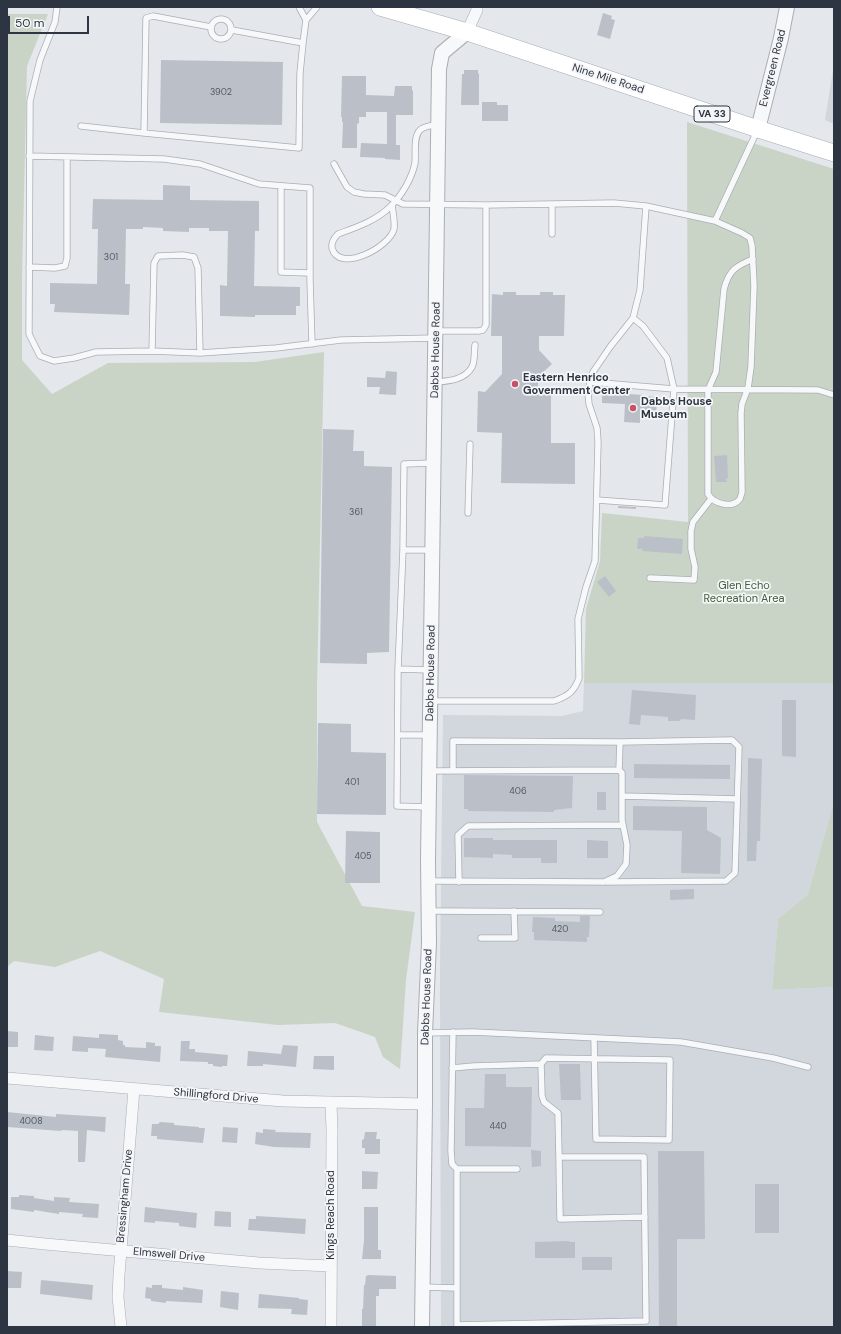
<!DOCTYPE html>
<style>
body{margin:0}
#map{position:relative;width:841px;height:1334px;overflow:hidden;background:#e4e7eb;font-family:"DM Sans",sans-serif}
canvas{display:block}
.frame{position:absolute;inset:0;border:8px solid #2d3543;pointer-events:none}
.scale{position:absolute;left:8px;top:16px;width:81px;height:18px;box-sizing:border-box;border:2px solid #2d3543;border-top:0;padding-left:5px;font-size:12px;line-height:14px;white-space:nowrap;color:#2d3543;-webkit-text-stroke:3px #f4f6f8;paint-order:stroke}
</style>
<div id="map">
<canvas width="841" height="1334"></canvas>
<div class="frame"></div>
<div class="scale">50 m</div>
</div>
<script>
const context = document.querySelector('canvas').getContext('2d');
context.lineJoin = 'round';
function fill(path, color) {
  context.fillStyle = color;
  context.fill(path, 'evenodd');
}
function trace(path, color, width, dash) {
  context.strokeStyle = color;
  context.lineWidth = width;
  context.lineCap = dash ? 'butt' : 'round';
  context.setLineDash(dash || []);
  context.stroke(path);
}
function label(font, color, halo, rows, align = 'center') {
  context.font = font + ' "DM Sans",sans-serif';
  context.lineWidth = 3.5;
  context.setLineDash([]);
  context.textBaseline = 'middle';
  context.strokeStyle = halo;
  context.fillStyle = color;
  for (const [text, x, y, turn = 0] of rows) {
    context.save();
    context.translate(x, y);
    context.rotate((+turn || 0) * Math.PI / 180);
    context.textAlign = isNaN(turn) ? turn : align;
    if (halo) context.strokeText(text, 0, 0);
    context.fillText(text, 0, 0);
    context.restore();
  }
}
const built = new Path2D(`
 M834,64V124L825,120Z
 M584,683H834V801L808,894L778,919L772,990L834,987V1327H441L440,973L443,715L562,716L583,711Z`);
const green = new Path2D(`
 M7,14H48L27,66L22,278V360L52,394L108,363L255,362L324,352L317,686V822L362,906L415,912L406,980L400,1069L383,1057L375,1037L335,1023L278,1025L159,1012L164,979L100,951L55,967L14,961L7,967Z
 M687,122L834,169V683H584L586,609L600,561L602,513L688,522Z
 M834,801V987L772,990L778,919L808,894Z`);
const building = new Path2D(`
 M603,13L612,16L611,19L615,20L610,39L597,35Z
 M161,60L283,62L282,125L160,123Z
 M464,70H478V74L479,73V105H461L462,74H464Z
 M342,76H366V95L394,96L395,86H412V91L413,90V115H396V145H400V160L385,159V158L360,157L361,143L387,144V112H366V117H359V123L357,124V148H342L343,122H342V117H341Z
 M482,102H497V105H508V121H482Z
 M163,185L190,186V200L259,201V231H255L254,286L300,287V306H296V315H255V317L220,316V285L227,286L228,231H209V228H189V232L163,231V228L143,227V229H126L125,284H130L129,315L54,312L55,304H50V283L97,284L98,229H92L93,199L163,200Z
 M503,292H516V295H540V292H553V295H565L564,336H539V350L552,364L538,377V391H551V443H575V484L501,483L502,433L477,432L478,391L485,392L502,374V336H491L492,294L503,295Z
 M386,371L397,372L396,395L379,394L380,387H367V377L385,378Z
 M616,393L643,395V396L657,397L656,417L640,415V423L624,422L625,404L602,403V394L616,395Z
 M323,429L354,430L353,451H364V466L392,467L389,652L367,653V664L320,663Z
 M727,455L728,478H726L727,482H716L714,456Z
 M618,506L636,507V509L618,508Z
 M644,536L683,539L682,554L642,551L643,549H637L638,538H644Z
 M605,576L616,591L609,597L597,582Z
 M632,690L696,695L695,720L681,719L680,721H668V717L641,715L640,725L629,724Z
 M782,700H796V757L782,756Z
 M318,723L351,724V752L386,753V815L317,814Z
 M748,758L762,759L760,841H757L756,861H747Z
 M634,764L730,765V779L634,778Z
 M464,775L573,776L572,808L554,810V812L468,811V809H464Z
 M597,792H606V810H597Z
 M633,806L707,807V830L721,838L720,874L681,873L682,831L633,830Z
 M346,831L380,832V883H345Z
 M464,838H493V840H557V863H541V858H512V855L493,854V858L464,857Z
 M587,840L608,841V858H587Z
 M694,889V899L670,900V890Z
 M580,916H590L589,937H587V942L534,940V932H532L533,917L555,918V921L580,922Z
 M7,1031L18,1032V1047H7Z
 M99,1034L118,1035V1040L123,1041V1045H125V1047L146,1048V1042L155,1043V1046H161L160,1062L105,1057L106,1049L88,1048V1052L72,1051L73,1036L99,1038Z
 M35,1035L54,1037L53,1051L34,1050Z
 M181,1041H190L189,1049H195V1052L228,1055L227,1066H222V1067L213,1066V1064H208V1062L180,1061Z
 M283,1045L298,1046L296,1067L263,1064V1066H247L248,1051L281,1054Z
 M314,1056H334V1070L313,1069Z
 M559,1064H580L581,1100H561Z
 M485,1074H506V1087H532L531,1147L465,1146V1108H484Z
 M7,1112L56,1117V1114L106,1117L105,1132L87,1130L85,1162H78V1131L62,1130L61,1131L7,1127Z
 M160,1122L174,1123V1125L199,1127V1128H205L203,1143L157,1139V1136H151L152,1124H158Z
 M223,1127L238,1128L237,1143L222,1142Z
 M263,1129L276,1130L275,1132L311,1133L310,1148L274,1147L255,1144L256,1132L263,1133Z
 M365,1132H377L376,1139H380V1154H365V1148H362V1140L364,1139Z
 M531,1150L541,1151V1166L532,1167Z
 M658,1151H704L705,1239H677V1327H659Z
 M362,1171L378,1172L377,1189H362Z
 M755,1184H779V1233H755Z
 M19,1195L34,1196V1198L54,1201V1197L70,1198L69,1202L99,1204L98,1218L82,1217L83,1214L59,1212V1214L34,1210V1212L11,1209V1197H19Z
 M145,1207L197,1213L196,1228L179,1226V1223L155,1221V1223L144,1222Z
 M364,1207H378V1250H381V1259H362L364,1241Z
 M215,1211L231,1212V1227L214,1226Z
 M256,1216L306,1219L305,1234L248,1230L249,1219H256Z
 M569,1241L570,1242H575V1258H535V1242Z
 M582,1257H612V1270H582Z
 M7,1271L22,1272L21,1288H7Z
 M369,1275L396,1276V1289H379V1296H376V1327H362V1309H363L364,1285H365L366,1276Z
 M41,1280L93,1285L92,1300L40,1294Z
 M152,1285H162V1288L183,1290V1287L203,1290L202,1303L166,1301V1303L151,1301V1299L145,1298L146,1287L152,1288Z
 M221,1291L239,1293L238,1310L220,1307Z
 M259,1294L299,1298V1299L308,1300L307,1315L291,1314L292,1309L258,1308Z`);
const service = new Path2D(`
 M57,7L55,22L40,60L30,101L29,334L40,356L54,361L74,358L96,352L152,351L200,353L276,348L341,340L436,338
 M299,7L306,20
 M211 29a10 10 0 1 1 20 0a10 10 0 1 1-20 0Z
 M211,27L153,16L146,18L144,133L299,148L300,73L303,43L306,20L317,7
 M232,30L303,43
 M81,126L144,133
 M29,156L164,159L200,164L259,184L310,188V280L312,344
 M334,164L347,187L354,192L364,194L385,195L403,204L486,205L614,203L646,206L715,221L742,233L750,238L752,246L754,286L751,367L748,388L742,404L741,413L742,492C742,493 740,498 740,499C732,509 714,504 708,494V390L716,372L724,289C729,270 736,266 753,259
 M281,186V272L309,273
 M552,204V234
 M392,205C393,213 395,222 394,229C390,247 339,274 332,248C331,242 334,238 338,234C357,227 376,221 391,206C402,195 412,178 415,163C416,153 413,137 420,130C424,126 432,126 437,124
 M715,221L757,131
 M29,267L55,268L65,266L67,258V157
 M436,331H479L483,330L486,325V205
 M152,351L154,263L158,256L183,255L194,257L198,268L200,353
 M436,382C448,381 465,380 472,367C475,362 474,352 475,345
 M590,382L674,389L667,358L643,326L633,318
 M597,500L665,505L674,389L818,390L834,395
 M468,513L470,444
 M403,550H432
 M650,578L694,580L695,567L691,549V531L693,522L711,499
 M398,669L397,806L428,807
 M431,670L398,669L403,550L404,464L433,463
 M431,701H554C568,696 574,692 579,678L578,619L586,587L595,561L598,442L597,428L589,404L588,393L590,382L593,372L610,347L633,318L640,290L646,206
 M398,735H430
 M453,771V741L620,742L619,770
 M622,796L737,799
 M429,881L604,882L617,876L626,864L627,845L622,820V773L619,770L430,771
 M459,882L458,835L468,826L623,825
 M607,882L726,881L735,873L739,747L732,740L620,742
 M429,911L600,912
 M481,938H515L514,911
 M453,1032L451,1151L452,1164L457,1169
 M425,1033L473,1032L681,1042L773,1058L808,1067
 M452,1068L474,1066L541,1064
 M559,1157L560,1219L645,1217
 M422,1287L457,1288V1325L646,1321L644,1157H559L558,1113L544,1102L542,1096L541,1064L546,1058L670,1060L669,1140L596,1139L594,1038
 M457,1288V1169H517`);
const minor = new Path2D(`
 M467,32L477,10V7
 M7,1078L283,1101L425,1104
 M331,1103L332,1130L331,1327
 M7,1240L45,1244L259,1263L331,1266
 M121,1327L118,1297L119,1275L134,1089`);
const tertiary = new Path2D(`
 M758,129L781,38L787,7
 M422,1327L425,1104V1033L429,943L428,860L439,69L442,53L467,32`);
const primary = new Path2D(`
 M380,7L467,32L758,129L834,153`);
const markers = [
 [515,384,4,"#c75268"],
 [633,408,4,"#c75268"]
];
const numberNames = [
 ["3902",221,93],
 ["301",111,258],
 ["361",356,513],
 ["401",352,783],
 ["406",518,792],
 ["405",363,857],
 ["420",560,930],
 ["4008",31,1122],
 ["440",498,1127]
];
const shields = [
 [712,114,36]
];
const shieldNames = [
 ["VA 33",712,114]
];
const streetNames = [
 ["Evergreen Road",773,68,-76],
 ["Nine Mile Road",608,79,18],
 ["Dabbs House Road",436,350,-89],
 ["Dabbs House Road",431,673,-89],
 ["Dabbs House Road",427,997,-88],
 ["Shillingford Drive",216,1096,5],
 ["Bressingham Drive",125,1196,-85],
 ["Kings Reach Road",331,1215,-90],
 ["Elmswell Drive",169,1255,5]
];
const poiNames = [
 ["Eastern Henrico",523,378],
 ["Government Center",523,391],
 ["Dabbs House",641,402],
 ["Museum",641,415]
];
const parkNames = [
 ["Glen Echo",744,586],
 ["Recreation Area",744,599]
];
fill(built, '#d2d6dd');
fill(green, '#cad4c6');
fill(building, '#bbc0c8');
trace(service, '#a9aeb5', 7);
trace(minor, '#a9aeb5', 12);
trace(tertiary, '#a9aeb5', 16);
trace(primary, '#a4acb6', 18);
trace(service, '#f7f8f9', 5.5);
trace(minor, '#f7f8f9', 11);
trace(tertiary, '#f7f8f9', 14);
trace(primary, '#fff', 17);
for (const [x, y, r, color] of markers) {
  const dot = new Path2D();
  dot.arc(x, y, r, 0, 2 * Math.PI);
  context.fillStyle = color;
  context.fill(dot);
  trace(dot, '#f4f6f8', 1.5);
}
label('9px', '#505864', null, numberNames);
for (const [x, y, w] of shields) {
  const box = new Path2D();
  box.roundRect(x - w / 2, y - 8, w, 16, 3);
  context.fillStyle = '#f4f6f8';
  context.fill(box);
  trace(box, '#2d3543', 1);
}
label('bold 10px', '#2d3543', null, shieldNames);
label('11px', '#2d3543', '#f4f6f8', streetNames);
label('bold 11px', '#2d3543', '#f4f6f8', poiNames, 'left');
label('11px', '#425d3b', '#f4f6f8', parkNames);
</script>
